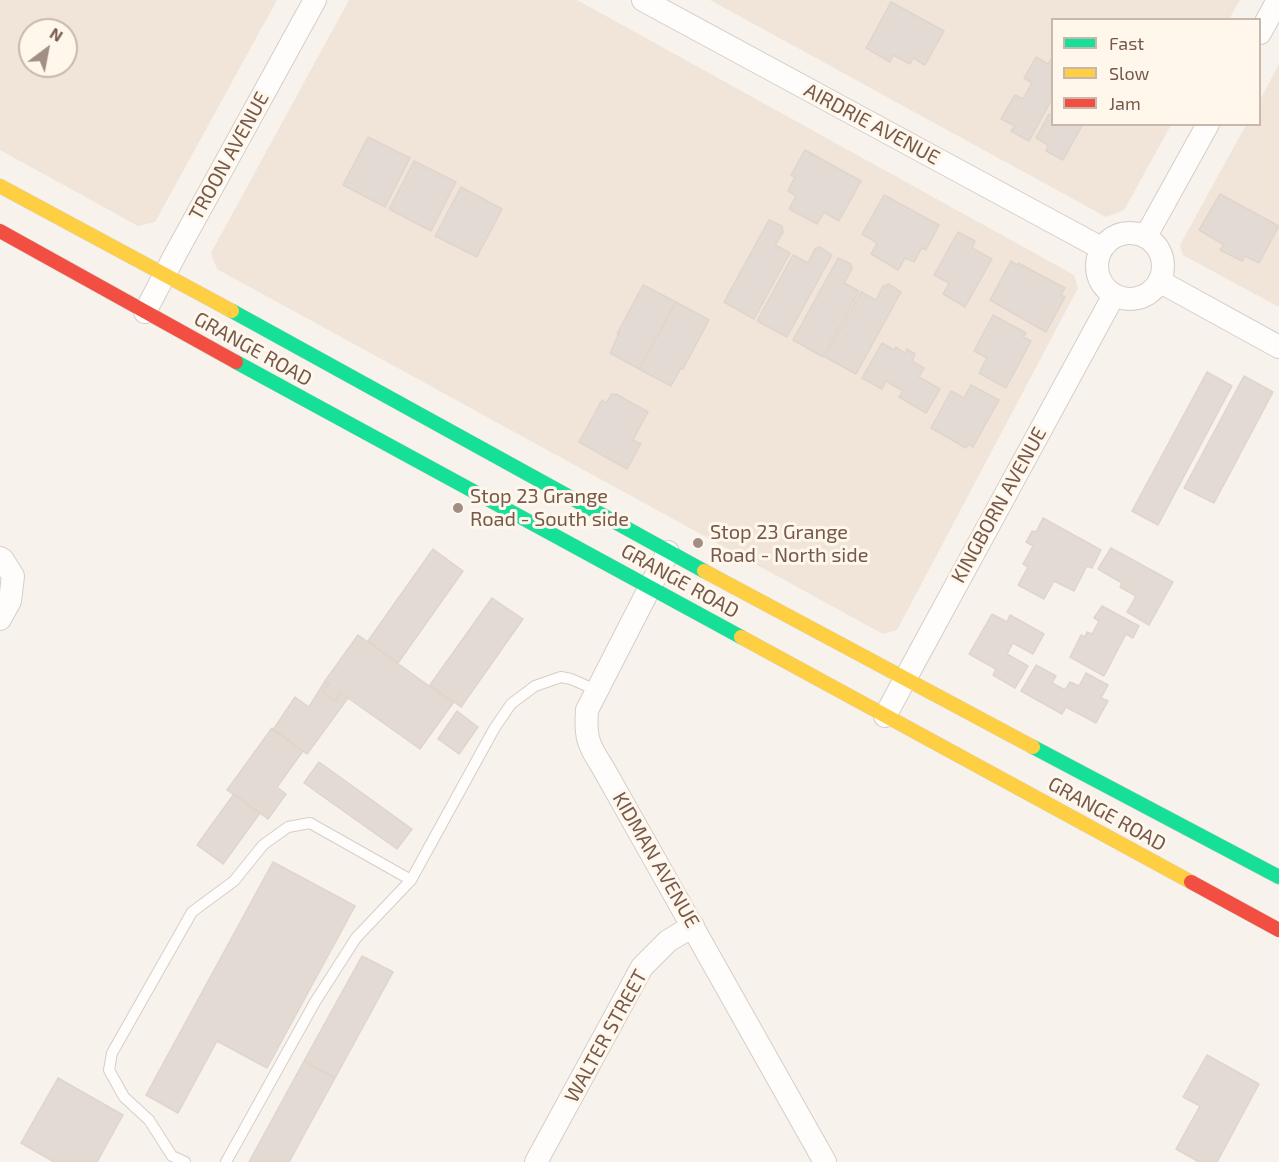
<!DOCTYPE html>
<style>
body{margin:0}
#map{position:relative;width:1279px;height:1162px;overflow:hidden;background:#f7f2eb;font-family:"Exo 2",sans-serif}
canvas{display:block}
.legend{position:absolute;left:1051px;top:18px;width:210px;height:108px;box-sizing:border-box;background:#fff7ec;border:2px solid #c8b8ac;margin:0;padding:8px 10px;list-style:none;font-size:18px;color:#75594b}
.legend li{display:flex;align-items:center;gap:12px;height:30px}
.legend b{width:30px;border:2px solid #c8b8ac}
.north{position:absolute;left:18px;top:18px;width:60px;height:60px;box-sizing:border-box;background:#fff7ec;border:2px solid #c8b8ac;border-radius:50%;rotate:32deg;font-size:16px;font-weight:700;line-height:24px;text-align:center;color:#75594b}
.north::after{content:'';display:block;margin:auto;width:21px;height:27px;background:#a28f83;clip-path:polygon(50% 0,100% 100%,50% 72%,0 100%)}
</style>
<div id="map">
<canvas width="1279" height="1162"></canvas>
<ul class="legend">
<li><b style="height:8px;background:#16e098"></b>Fast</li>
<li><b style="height:8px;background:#ffcf43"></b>Slow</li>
<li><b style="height:8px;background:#f24e42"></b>Jam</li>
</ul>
<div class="north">N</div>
</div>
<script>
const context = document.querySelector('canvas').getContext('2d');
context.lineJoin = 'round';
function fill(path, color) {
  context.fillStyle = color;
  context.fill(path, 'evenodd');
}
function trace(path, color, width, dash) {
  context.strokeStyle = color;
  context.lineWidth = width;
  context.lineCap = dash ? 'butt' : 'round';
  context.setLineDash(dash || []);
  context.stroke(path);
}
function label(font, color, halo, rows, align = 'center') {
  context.font = font + ' "Exo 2",sans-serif';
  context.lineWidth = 6;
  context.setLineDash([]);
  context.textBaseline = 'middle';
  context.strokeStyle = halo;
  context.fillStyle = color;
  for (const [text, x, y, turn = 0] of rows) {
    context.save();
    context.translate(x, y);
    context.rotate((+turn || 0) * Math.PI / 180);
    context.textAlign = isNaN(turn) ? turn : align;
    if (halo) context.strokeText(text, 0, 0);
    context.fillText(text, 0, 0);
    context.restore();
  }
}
const residential = new Path2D(`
 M0,0H277L155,222L138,226L0,150ZM30,30H66V66H30Z
 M349,0H577L1074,275L1078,288L897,630L883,634L217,269L211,253Z
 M710,0H1240L1229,19L1052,20V124L1171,125L1124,210L1106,217Z
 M1279,64V307L1183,255L1180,245L1246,125L1260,124V100Z`);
const building = new Path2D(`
 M891,2L944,31L925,65L913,58L910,64L893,55L890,62L866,48Z
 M1036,57L1048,64L1050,60H1052V99L1029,141L1011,131L1015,126L1001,119L1015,95L1023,99L1032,83L1024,78Z
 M1049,114L1052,116V124H1083L1063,160L1046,151L1048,145L1036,138Z
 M368,137L410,158L385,207L343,185Z
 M805,150L861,181L839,221L824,212L817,224L789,209L796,196L788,191L795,177L791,175Z
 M414,161L456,182L431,231L389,209Z
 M461,187L502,209L477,257L435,236Z
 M1220,194L1279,226L1259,263L1245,256L1242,261L1220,250L1224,245L1199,230Z
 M884,195L939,225L926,250L922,248L914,262L905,258L898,270L871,254L877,243L862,234Z
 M769,220L782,226L783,232L775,245L790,253L754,319L724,302Z
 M958,232L975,241L972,248L992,259L965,307L943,294L949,283L934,275Z
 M820,247L832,255L787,337L757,321L793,255L808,263L815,249Z
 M838,258L851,264L852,269L844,283L859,291L823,357L793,340Z
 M1011,261L1017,265L1018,263L1065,288L1061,295L1065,297L1046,332L990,300Z
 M889,284L901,292L856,374L825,357L861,292L876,300L883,286Z
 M643,285L676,302L639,369L610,353L619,334H617Z
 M676,302L709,320L683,369L681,368L671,386L639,369Z
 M993,315L1026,333L1023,337L1031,341L1006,388L979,373L987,358L974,351Z
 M882,343L894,350L896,347L905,353L907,349L915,354L912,361L924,368L919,377L940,389L926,413L899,397L903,391L886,381L882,389L862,378Z
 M1207,372L1232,386L1158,525L1132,511Z
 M1244,376L1273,392L1214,503L1184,488Z
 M971,385L999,400L973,447L968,444L966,448L931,428L951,391L964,398Z
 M612,394L615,395L616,394L648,412L633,440L641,444L627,469L579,442L602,400L606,403Z
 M1043,518L1101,550L1092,568L1087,566L1074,591L1054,581L1044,599L1018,585L1028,567L1023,564L1033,546L1026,542L1032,531L1036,532Z
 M1111,548L1173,582L1149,625L1127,612L1136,596L1120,587L1122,583L1098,569Z
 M433,549L463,571L398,663L368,641Z
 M492,598L523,619L461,707L430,685Z
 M1102,606L1139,626L1133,638L1126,634L1104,676L1070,657L1081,635L1085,637L1087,632L1092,634L1099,621L1094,618Z
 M992,614L1007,622L1010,615L1044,634L1033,654L1013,643L1007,654L1028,666L1015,688L993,675L996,669L969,654Z
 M358,635L453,703L420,749L341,693L335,701L323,692L329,684L325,681Z
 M1036,665L1056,676L1052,683L1065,690L1070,682L1079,686L1086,673L1108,685L1101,698L1108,701L1096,723L1066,707L1062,714L1021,691Z
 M325,681L329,684L323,692L335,701L341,693L348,698L307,754L273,730L295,697L309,707Z
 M457,711L478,727L459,754L438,739Z
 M272,728L303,751L277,787L286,794L268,819L227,790Z
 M319,762L412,829L397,849L304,783Z
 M234,794L260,813L223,864L197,845Z
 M273,862L355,906L267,1068L217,1041L178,1113L146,1095Z
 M362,956L393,972L335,1078L304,1061Z
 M1207,1055L1259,1084L1217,1162H1199L1176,1149L1200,1106L1183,1097Z
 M304,1061L335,1078L289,1162H249Z
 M58,1078L123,1115L97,1162H54L21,1143Z`);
const lane = new Path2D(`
 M185,1162L172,1156L149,1120L124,1097L109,1070L112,1053L192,912L234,881L263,845L288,827L310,823L411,880
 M226,1162L315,1002L356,938L411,880L494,729L511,704L535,686L561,677L571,679L596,690`);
const street = new Path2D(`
 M643,0L1101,248
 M1260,33L1278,0
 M1097 266a33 33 0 1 1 66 0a33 33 0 1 1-66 0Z
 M1146,236L1208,124
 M1159,281L1279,347
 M145,312L176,253L315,0
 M668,552L587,710C585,736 588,745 602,766L825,1162
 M0,558L3,560L13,576L10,601L0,619
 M885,716L1114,295
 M536,1162L642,967L668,941L693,926`);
const fast = new Path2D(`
 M232,311L704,571
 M236,362L741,637
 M1033,747L1279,877`);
const slow = new Path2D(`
 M0,186L232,311
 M704,571L1033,747
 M741,637L1191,882`);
const jam = new Path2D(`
 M0,231L236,362
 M1191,882L1279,930`);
const markers = [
 [458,508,6,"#a28f83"],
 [698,543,6,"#a28f83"]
];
const streetNames = [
 ["AIRDRIE AVENUE",872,124,28],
 ["TROON AVENUE",229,156,-61],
 ["GRANGE ROAD",253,349,29],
 ["KINGBORN AVENUE",999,505,-61],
 ["GRANGE ROAD",680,581,29],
 ["GRANGE ROAD",1107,814,29],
 ["KIDMAN AVENUE",656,860,60],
 ["WALTER STREET",606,1036,-61]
];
const poiNames = [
 ["Stop 23 Grange",470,496],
 ["Road - South side",470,519],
 ["Stop 23 Grange",710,532],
 ["Road - North side",710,555]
];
fill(residential, '#f0e5d8');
fill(building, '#e3dad3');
trace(building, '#e0d5cd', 1.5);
trace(lane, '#d6cec8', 12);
trace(street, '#d6cec8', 24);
trace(fast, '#d6cec8', 15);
trace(slow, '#d6cec8', 15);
trace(jam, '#d6cec8', 15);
trace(lane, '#fefdfc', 10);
trace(street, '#fefdfc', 22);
trace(fast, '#16e098', 14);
trace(slow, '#ffcf43', 14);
trace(jam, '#f24e42', 14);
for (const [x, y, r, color] of markers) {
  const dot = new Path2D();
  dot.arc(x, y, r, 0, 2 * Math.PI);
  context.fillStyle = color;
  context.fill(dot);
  trace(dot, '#fff7ec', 2);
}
label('20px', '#75594b', '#fff7ec', streetNames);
label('20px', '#75594b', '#fff7ec', poiNames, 'left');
</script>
